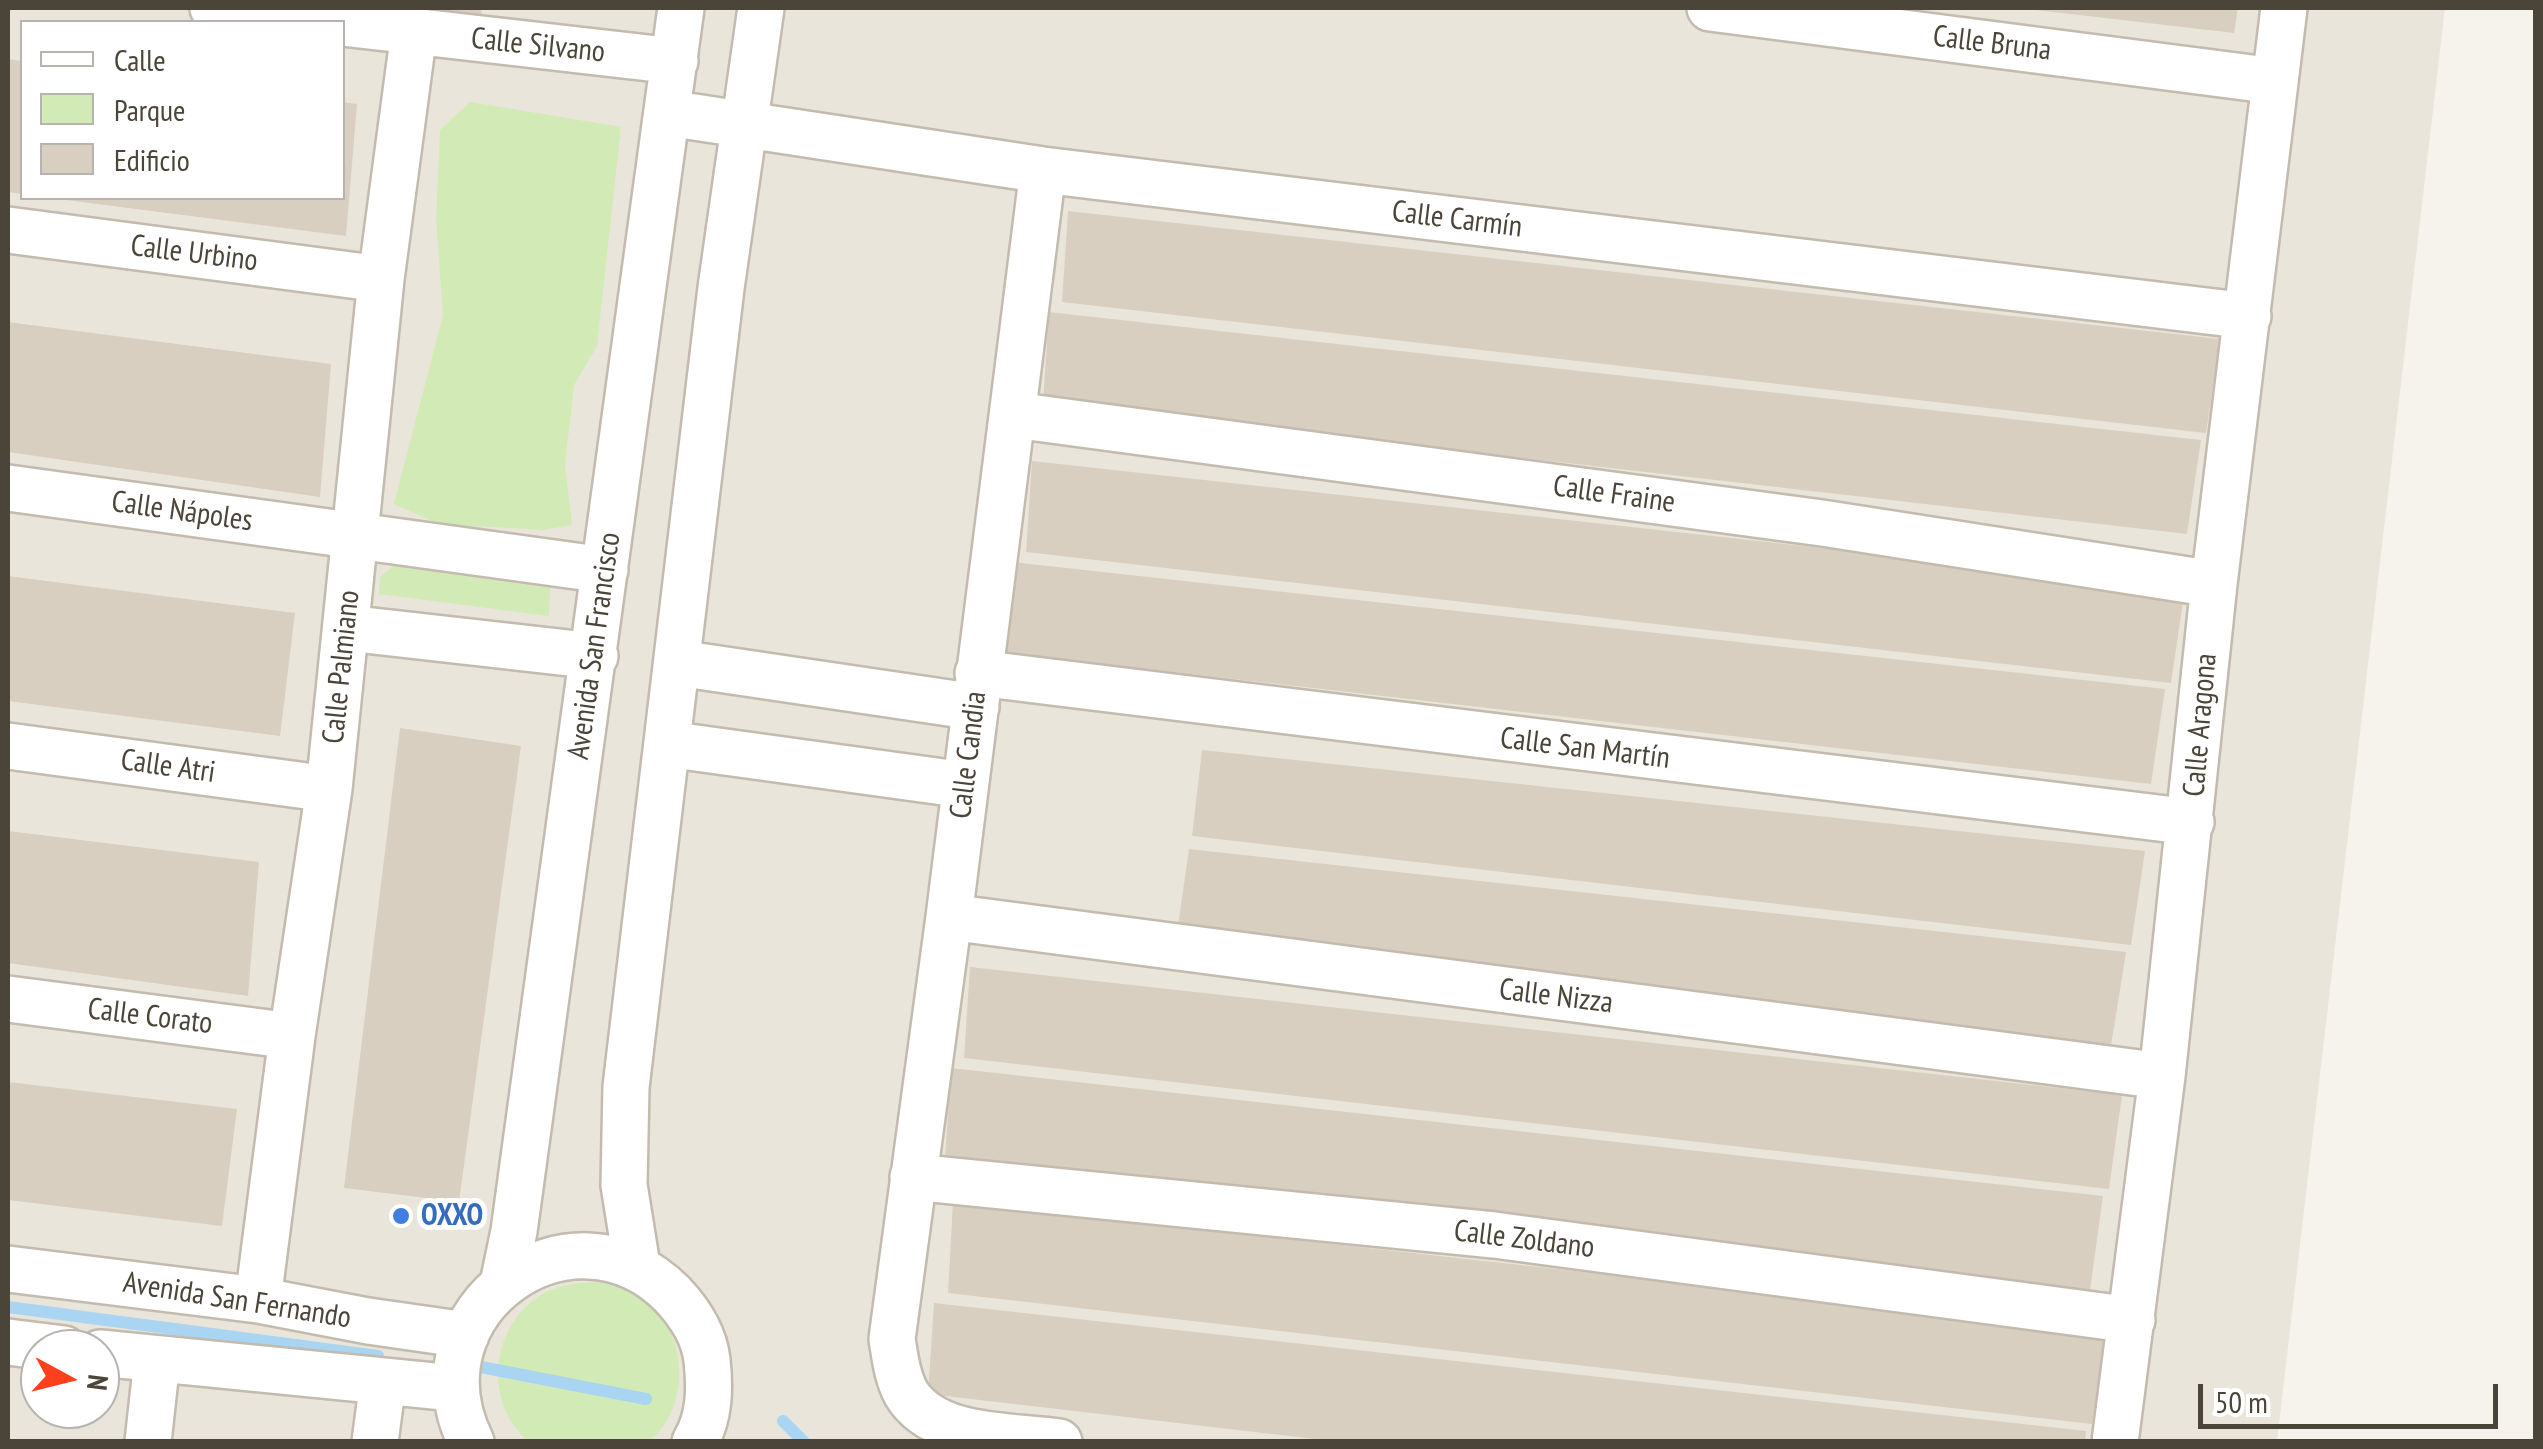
<!DOCTYPE html>
<meta charset="utf-8">
<style>
body{margin:0}
#map{position:relative;width:2543px;height:1449px;overflow:hidden;background:#f6f3ec;font-family:"PT Sans Narrow",sans-serif}
canvas{display:block}
.frame{position:absolute;inset:0;border:10px solid #4b4439;pointer-events:none}
.legend{position:absolute;left:20px;top:20px;width:325px;height:180px;box-sizing:border-box;background:#fff;border:2px solid #b7b4b0;margin:0;padding:12px 18px;list-style:none;font-size:30px;color:#4b4439}
.legend li{display:flex;align-items:center;gap:20px;height:50px}
.legend b{width:50px;border:2px solid #b7b4b0}
.north{position:absolute;left:20px;top:1329px;width:100px;height:100px;box-sizing:border-box;background:#fff;border:2px solid #b7b4b0;border-radius:50%;rotate:97deg;font-size:28px;font-weight:700;line-height:40px;text-align:center;color:#4b4439}
.north::after{content:'';display:block;margin:auto;width:35px;height:45px;background:#fc3f1d;clip-path:polygon(50% 0,100% 100%,50% 72%,0 100%)}
.scale{position:absolute;left:2198px;top:1384px;width:300px;height:45px;box-sizing:border-box;border:5px solid #4b4439;border-top:0;padding-left:12px;font-size:30px;line-height:35px;white-space:nowrap;color:#4b4439;-webkit-text-stroke:8px #fff;paint-order:stroke}
</style>
<div id="map">
<canvas width="2543" height="1449"></canvas>
<div class="frame"></div>
<ul class="legend">
<li><b style="height:12px;background:#fff"></b>Calle</li>
<li><b style="height:28px;background:#d2eab5"></b>Parque</li>
<li><b style="height:28px;background:#d8cfc1"></b>Edificio</li>
</ul>
<div class="north">N</div>
<div class="scale">50 m</div>
</div>
<script>
const context = document.querySelector('canvas').getContext('2d');
context.lineJoin = 'round';
function fill(path, color) {
  context.fillStyle = color;
  context.fill(path, 'evenodd');
}
function trace(path, color, width, dash) {
  context.strokeStyle = color;
  context.lineWidth = width;
  context.lineCap = dash ? 'butt' : 'round';
  context.setLineDash(dash || []);
  context.stroke(path);
}
function label(font, color, halo, rows, align = 'center') {
  context.font = font + ' "PT Sans Narrow",sans-serif';
  context.lineWidth = 10;
  context.setLineDash([]);
  context.textBaseline = 'middle';
  context.strokeStyle = halo;
  context.fillStyle = color;
  for (const [text, x, y, turn = 0] of rows) {
    context.save();
    context.translate(x, y);
    context.rotate((+turn || 0) * Math.PI / 180);
    context.textAlign = isNaN(turn) ? turn : align;
    if (halo) context.strokeText(text, 0, 0);
    context.fillText(text, 0, 0);
    context.restore();
  }
}
const residential = new Path2D(`
 M8,8H2445L2277,1441L8,1442ZM22,22H342V198H22ZM40,1349H100V1409H40Z`);
const green = new Path2D(`
 M470,102L621,127L597,346L574,385L565,465L572,525L543,530L439,524L394,504L443,315L436,219L440,130Z
 M393,566L550,588L549,616L379,594L380,577Z
 M598,1282C616,1286 633,1291 648,1303C689,1337 690,1407 650,1441H528C482,1401 491,1323 544,1293C561,1284 579,1283 598,1282Z`);
const stream = new Path2D(`
 M8,1307L378,1356
 M481,1367L646,1399
 M783,1421L804,1442`);
const building = new Path2D(`
 M419,8H482L481,18Z
 M2036,8H2238L2234,33L2036,10Z
 M8,59L22,61V194L8,192Z
 M342,102L357,104L346,236L66,200L342,198Z
 M1068,211L2220,339L2206,433L1062,302Z
 M1049,312L2201,440L2187,534L1043,403Z
 M8,322L331,364L320,497L8,452Z
 M1032,461L2185,588L2171,683L1026,552Z
 M1012,562L2165,689L2151,784L1007,653Z
 M8,576L295,613L280,736L8,701Z
 M400,728L521,746L459,1202L344,1188Z
 M1202,750L2145,851L2131,945L1192,836Z
 M8,831L259,862L248,996L8,963Z
 M1189,849L2126,952L2111,1046L1178,926Z
 M970,967L2122,1095L2109,1189L964,1058Z
 M951,1068L2103,1196L2090,1290L945,1159Z
 M8,1082L237,1109L222,1226L8,1200Z
 M953,1202L2106,1330L2092,1424L948,1293Z
 M934,1303L2086,1431L2085,1442H1341L928,1394Z`);
const minor = new Path2D(`
 M213,8L337,22
 M1710,8L2275,81
 M342,23L675,61
 M668,113L1043,170L2248,316
 M1043,170L949,917L892,1339C895,1357 897,1376 906,1393C934,1440 1011,1435 1059,1442
 M8,230L381,279
 M1014,415L1822,523L2214,584
 M8,488L605,570
 M347,628L595,656
 M678,663L976,707
 M978,673L2191,822
 M667,744L965,785
 M8,746L329,789
 M949,917L2162,1076
 M8,999L292,1036
 M913,1177L1494,1235L2132,1320
 M637,1266L624,1185L626,1087L721,288L761,8
 M8,1269L258,1300L368,1321L466,1335
 M503,1284L514,1231L681,8
 M258,1300L292,1036L329,789L381,279L414,32
 M8,1342L64,1349
 M100,1353L454,1388
 M148,1442L157,1360
 M375,1442L383,1381
 M471,1442C406,1310 571,1193 672,1294C689,1312 704,1334 707,1360C710,1388 710,1417 695,1442
 M2115,1442L2162,1076L2214,584L2284,8`);
const markers = [
 [401,1216,10,"#3f7fe0"]
];
const streetNames = [
 ["Calle Bruna",1992,44,7],
 ["Calle Silvano",538,46,6],
 ["Calle Carmín",1457,220,7],
 ["Calle Urbino",194,254,7],
 ["Calle Fraine",1614,495,8],
 ["Calle Nápoles",182,512,8],
 ["Avenida San Francisco",595,646,-82],
 ["Calle Palmiano",342,667,-84],
 ["Calle Aragona",2201,725,-85],
 ["Calle San Martín",1585,749,7],
 ["Calle Candia",969,755,-83],
 ["Calle Atri",168,767,8],
 ["Calle Nizza",1556,997,7],
 ["Calle Corato",150,1017,7],
 ["Calle Zoldano",1524,1240,7],
 ["Avenida San Fernando",237,1301,9]
];
const shopNames = [
 ["OXXO",421,1216]
];
fill(residential, '#eae5da');
fill(green, '#d2eab5');
trace(stream, '#a9d4f2', 12);
fill(building, '#d8cfc1');
trace(minor, '#c2bbae', 50);
trace(minor, '#fff', 45);
for (const [x, y, r, color] of markers) {
  const dot = new Path2D();
  dot.arc(x, y, r, 0, 2 * Math.PI);
  context.fillStyle = color;
  context.fill(dot);
  trace(dot, '#fff', 4);
}
label('30px', '#4b4439', '#fff', streetNames);
label('bold 30px', '#366cbe', '#fff', shopNames, 'left');
</script>
